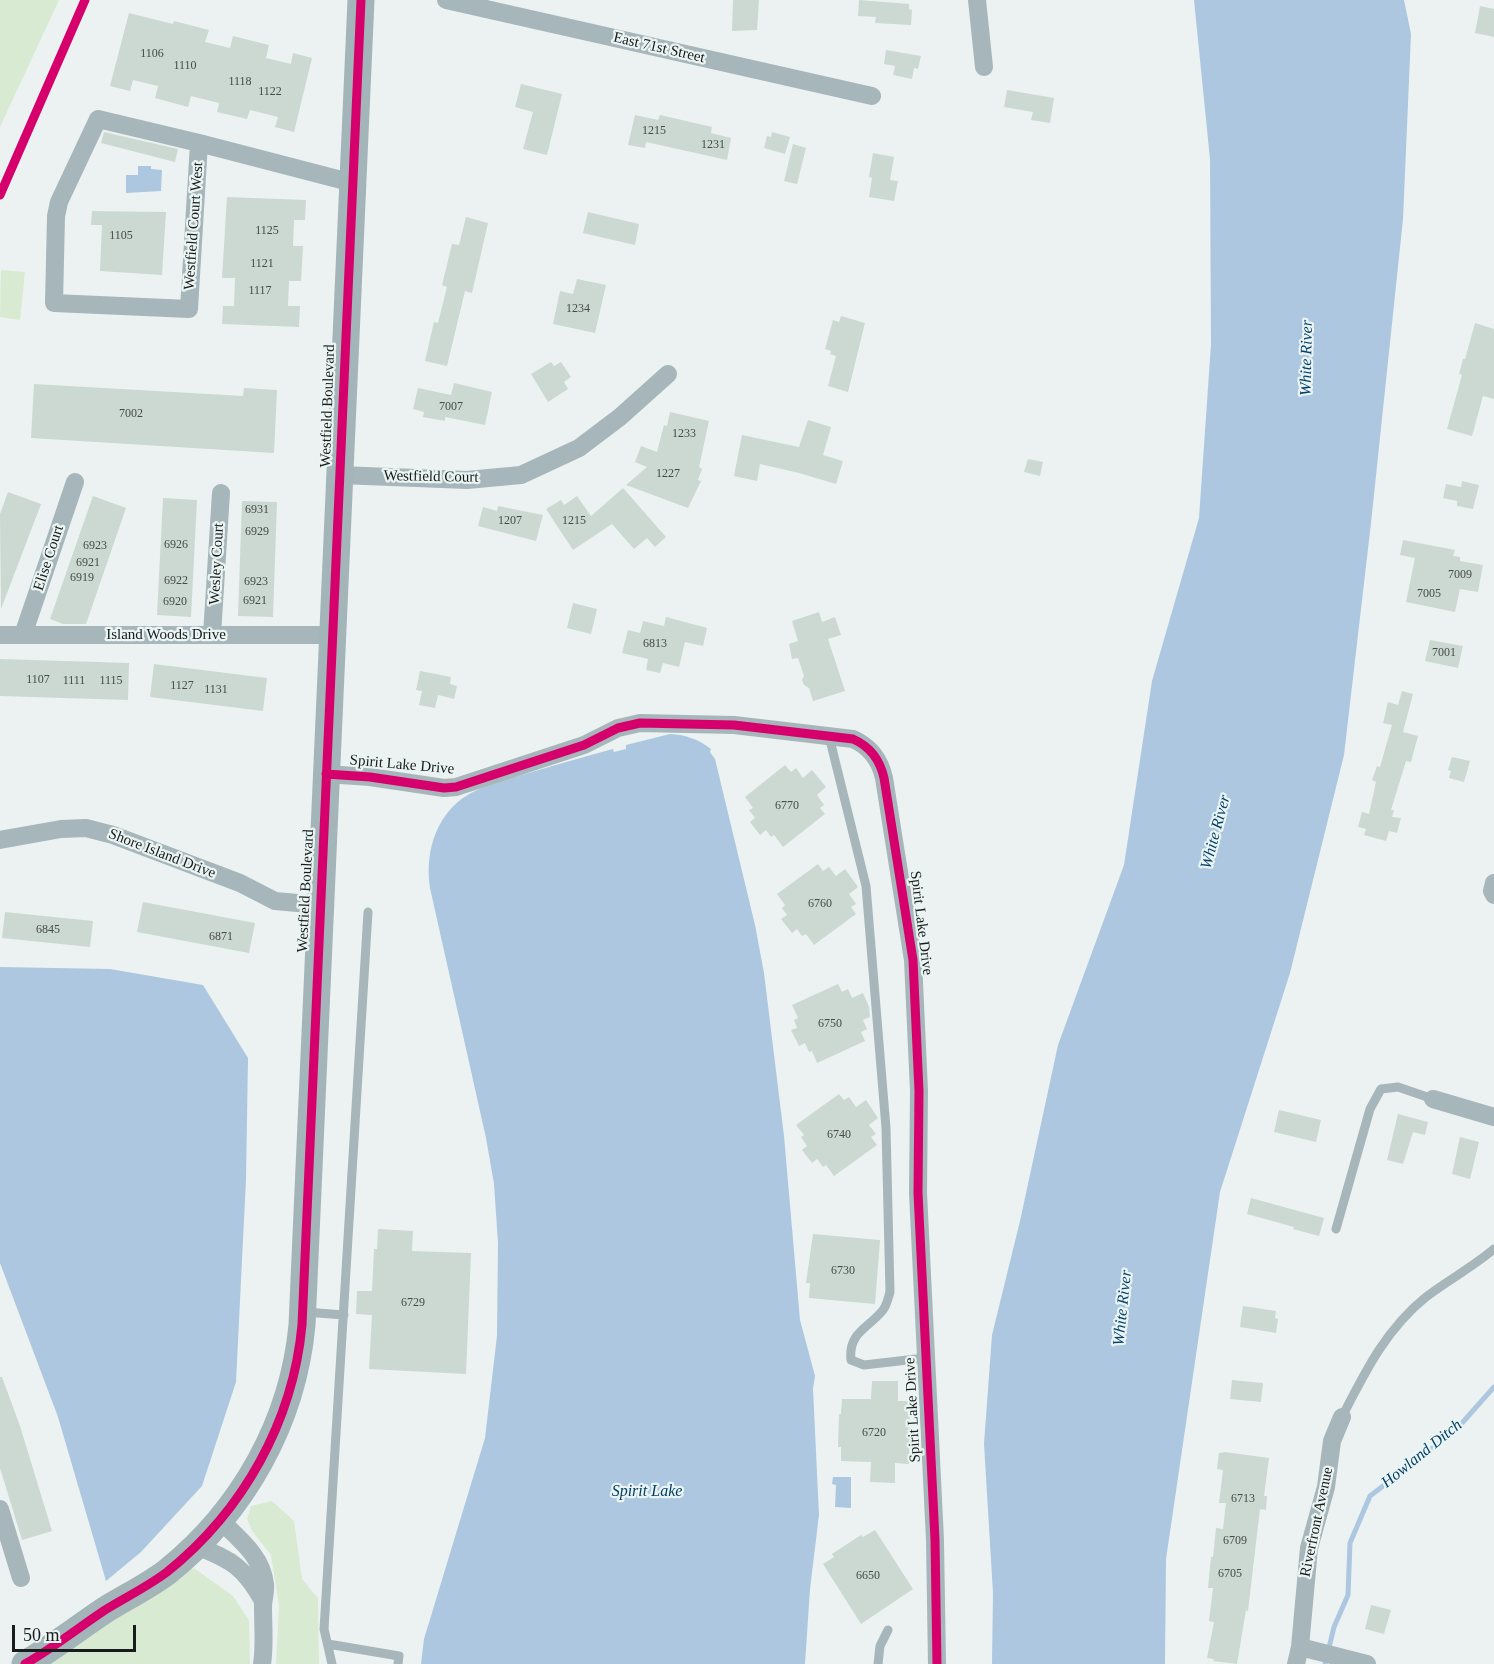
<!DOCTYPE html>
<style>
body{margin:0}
#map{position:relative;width:1494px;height:1664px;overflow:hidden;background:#ecf2f1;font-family:"Times New Roman",serif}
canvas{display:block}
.scale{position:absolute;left:12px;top:1625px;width:124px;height:27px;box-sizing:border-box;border:3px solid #181c1b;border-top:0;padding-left:8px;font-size:18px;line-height:21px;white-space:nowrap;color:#181c1b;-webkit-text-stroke:4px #eaf4f3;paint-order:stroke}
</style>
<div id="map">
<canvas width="1494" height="1664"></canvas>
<div class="scale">50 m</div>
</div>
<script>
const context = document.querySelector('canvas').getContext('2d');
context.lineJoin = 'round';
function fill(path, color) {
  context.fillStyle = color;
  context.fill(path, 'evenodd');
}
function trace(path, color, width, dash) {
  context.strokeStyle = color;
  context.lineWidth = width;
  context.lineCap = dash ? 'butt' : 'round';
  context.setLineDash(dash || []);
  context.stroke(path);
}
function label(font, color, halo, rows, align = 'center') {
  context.font = font + ' "Times New Roman",serif';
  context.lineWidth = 4.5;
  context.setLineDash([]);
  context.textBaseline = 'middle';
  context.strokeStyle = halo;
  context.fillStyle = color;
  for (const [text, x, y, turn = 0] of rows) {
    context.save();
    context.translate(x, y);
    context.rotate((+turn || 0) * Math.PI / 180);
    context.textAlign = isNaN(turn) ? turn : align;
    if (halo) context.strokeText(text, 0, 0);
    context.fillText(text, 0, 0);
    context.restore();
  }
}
const green = new Path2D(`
 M0,0H59L0,127Z
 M1,270L25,272L20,320L0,317Z
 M272,1501L294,1521L302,1579L318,1598L319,1664H276L279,1605L271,1555L252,1531L247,1519L251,1506Z
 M194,1568L233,1596L249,1620L250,1664H40Z`);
const water = new Path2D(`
 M1194,0H1404L1411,34L1403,219L1371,523L1344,755L1290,973L1220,1192L1166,1559L1165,1664H992L993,1593L984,1444L992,1335L1020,1221L1058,1045L1124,865L1152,681L1199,518L1211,344L1210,159Z
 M138,166H151V169L162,170L161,191L126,193V175H138Z
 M670,734C686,735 698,739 711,749L710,752L715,759L755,925L764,973L784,1136L800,1320L815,1376L813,1389L819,1515L810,1589L805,1664H421L424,1639L485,1438L497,1336L498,1243L494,1184L486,1138L430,888C424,850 438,808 475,791C493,782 514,777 532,772C559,764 586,756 613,749L614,752L626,749V745Z
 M0,967L110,969L203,985L248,1058L246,1179L236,1382L202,1486L141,1552L106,1581L58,1417L0,1263Z
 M833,1477H851V1508L835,1507L836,1485L832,1484Z`);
const stream = new Path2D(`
 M1325,1664L1334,1627L1348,1595L1350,1543L1370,1496L1455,1431L1494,1387`);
const building = new Path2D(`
 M733,0H759L757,30L732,31Z
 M859,0L909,4V9L912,10L911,25L875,23L876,17L858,16Z
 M1480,6L1494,9V37L1475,33Z
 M129,13L173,24L174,21L209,30L205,42L230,48L233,36L269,45L266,58L291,64L293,53L312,58L294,132L275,127L278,117L250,110L247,119L217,112L219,103L191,96L188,107L155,98L158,86L133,80L130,91L110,86Z
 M886,50L921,56L918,69L914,68L912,79L893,75L895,66L884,64Z
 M521,84L562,94L547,155L523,149L533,112L515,107Z
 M1007,90L1054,98L1050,123L1031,120L1033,112L1004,107Z
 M635,115L658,120L660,115L712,127L711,133L731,138L727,160L646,142L645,148L628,145Z
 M104,132L178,149L175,162L101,143Z
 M772,132L790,137L785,154L764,148L767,136L771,137Z
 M793,144L806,148L797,184L784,181Z
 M873,153L894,157L890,180L898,181L894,201L869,197L872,178L869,177Z
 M227,197L306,200L305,220H294L293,246H303L301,281H289L288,306H300L299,327L222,324L223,306H234L235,278H222Z
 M92,211L166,212L162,275L100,271L102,225H91Z
 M588,212L639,224L635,245L583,233Z
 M466,217L488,223L472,293L465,291L447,366L425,361L434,322L438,323L447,287L442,285L452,244L459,245Z
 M577,279L606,285L595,333L553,324L560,291L573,294Z
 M841,316L865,323L848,392L828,386L836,356L830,354L831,351L825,349L833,320L839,322Z
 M1475,323L1494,329V399L1483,396L1472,436L1447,429L1462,375L1459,374L1463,359H1465Z
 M551,362L554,366L561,362L571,377L564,382L568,389L548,402L531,374Z
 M454,383L492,392L485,425L445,417V421L423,417L424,412L413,409L418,388L451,395Z
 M34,384L243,396L244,388L277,390L274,453L31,438Z
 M670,412L709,421L699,467L702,469L698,480L701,481L688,508L626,485L647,467L635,462L641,446L657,452L664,425L667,426Z
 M808,420L831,427L823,455L843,461L836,484L799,473L760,464L757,481L734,476L742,435L799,447Z
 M1028,459L1043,462L1040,476L1024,472Z
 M1462,481L1479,485L1473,509L1457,506V501L1443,498L1446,484L1461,487Z
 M623,488L666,537L655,547L647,538L634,549L612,524L573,550L546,509L561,500L564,505L577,496L591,516Z
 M8,492L41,504L1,609L0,514Z
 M93,496L126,508L86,624H63L50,619Z
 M163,498L197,500L191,617L157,615Z
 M242,501L277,502L273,617L238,616Z
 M498,506L543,515L536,541L478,526L483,507L497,511Z
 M1403,540L1455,550L1453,556L1460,557V561L1483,565L1478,592L1460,589L1455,612L1406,602L1415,558L1400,555Z
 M573,603L597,609L591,634L567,628Z
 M819,612L822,622L835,617L841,635L828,639L845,691L813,701L809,688L804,685L802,680L804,676L798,658L792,659L789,644L798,641L792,621Z
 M666,617L707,628L703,646L685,642L679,667L663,663L660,673L646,670L648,659L622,653L628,630L640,633L643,621L664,626Z
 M1430,640L1463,646L1458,668L1425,661Z
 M0,659L129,663L128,700L0,696Z
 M154,664L267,678L263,711L150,697Z
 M420,671L451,677L450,684L457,686L454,699L438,695L435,708L419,705L422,691L416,690Z
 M1402,691L1413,694L1403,732L1418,736L1411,762L1406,761L1391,810H1394L1392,817L1401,818L1397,833L1389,831L1386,841L1364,835L1366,829L1358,827L1362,812L1369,814L1376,782L1372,780L1377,766L1380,767L1392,725L1383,723L1388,702L1398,705Z
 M1452,757L1470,761L1464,782L1449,778L1451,771L1448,770Z
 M785,765L791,772L796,768L803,778L812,770L826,787L817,795L824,805L820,808L825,814L783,847L774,835L771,837L766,830L760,835L750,822L755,818L749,810L753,808L745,797Z
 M818,864L823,871L829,867L836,876L845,869L858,887L849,894L856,904L851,907L856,914L814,945L806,934L802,936L797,929L792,933L781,919L787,915L782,908L785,905L777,894Z
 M143,902L255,923L249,953L137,932Z
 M5,912L93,921L90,947L2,938Z
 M838,984L842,992L848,989L852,998L863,993L869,1007L870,1017L863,1020L867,1029L861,1032L865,1041L817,1063L812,1051L809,1052L805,1043L799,1046L791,1030L797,1028L794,1020L798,1018L792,1005Z
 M839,1094L844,1100L849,1097L856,1107L866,1100L878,1118L869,1125L876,1134L871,1137L877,1145L834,1176L826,1165L823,1167L817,1159L812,1163L802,1150L807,1146L801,1137L804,1135L796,1125Z
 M1279,1110L1321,1120L1316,1142L1274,1132Z
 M1398,1114L1428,1122L1425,1135L1413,1132L1403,1164L1387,1160Z
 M1460,1137L1479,1142L1470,1179L1452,1174Z
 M1251,1198L1324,1218L1319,1236L1293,1229L1294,1227L1247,1214Z
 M378,1229L413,1231L412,1251L471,1253L466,1374L369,1369L372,1315L356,1314L357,1291H372L374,1249H377Z
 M813,1234L880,1240L875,1304L809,1298L810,1283H806Z
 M1243,1306L1276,1311L1275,1318L1278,1319L1276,1333L1240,1327Z
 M0,1377H2L20,1426L52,1531L22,1540L0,1468Z
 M1232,1380L1263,1383L1261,1402L1230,1399Z
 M872,1381H898V1401H910L909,1464L895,1463V1483L870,1482L871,1462L841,1461V1447H838L839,1414H841L842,1399H871Z
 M1225,1452L1269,1458L1264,1496H1267L1266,1510L1260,1509L1248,1611L1246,1610L1237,1664L1213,1661L1214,1659L1207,1658L1214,1622L1209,1621L1213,1588H1208L1211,1557H1213L1216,1528L1223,1529L1226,1503H1219L1223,1470L1217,1469L1219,1453Z
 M875,1530L913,1589L861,1624L823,1564L834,1557L832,1554L861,1535L863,1537Z
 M1371,1605L1391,1610L1384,1634L1365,1629Z`);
const lane = new Path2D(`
 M829,736L866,886L886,1128L890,1292C888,1298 887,1305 883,1310C869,1328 848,1332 851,1360L864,1365L925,1358
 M1336,1229L1370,1109L1381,1089L1398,1087L1433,1099
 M305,1312L344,1315
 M1342,1417C1365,1372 1386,1329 1426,1297C1448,1280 1473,1267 1494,1249
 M328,1644L399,1656L398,1664
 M332,1664L324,1629L368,912
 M878,1664L880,1646L888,1630`);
const street = new Path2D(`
 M446,0L872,96
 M977,0L984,67
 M98,119L199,143L189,309L54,303L56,216L59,202Z
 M199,143L353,183
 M340,475L467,480L521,475L579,448L620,417L668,374
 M0,635H332
 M23,635L75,482
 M212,635L221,493
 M326,774L370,777L444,788L456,787L584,745L618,728L640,723L734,725L853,739C871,747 880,760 884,778L913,960L919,1091L918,1193L935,1540L937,1664
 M0,840L61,829L86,828L113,835L240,883L275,901L320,905
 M1494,883L1492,891L1494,895
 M1433,1099L1494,1117
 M0,1509L21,1578
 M220,1520C239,1539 262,1556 265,1584C266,1592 263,1600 263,1607C263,1626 265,1645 262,1664
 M196,1546C231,1559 245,1568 263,1601
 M1300,1647L1367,1664
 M1296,1664L1300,1647L1309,1548L1326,1487L1332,1441L1342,1417`);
const secondary = new Path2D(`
 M25,1664C53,1648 78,1628 105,1610C126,1597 147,1587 167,1572C243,1511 293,1422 302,1325L361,0`);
const cycleway = new Path2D(`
 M0,195L85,0
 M326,774L370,777L444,788L456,787L584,745L618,728L640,723L734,725L853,739C871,747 880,760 884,778L913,960L919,1091L918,1193L935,1540L937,1664
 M25,1664C53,1648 78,1628 105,1610C126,1597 147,1587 167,1572C243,1511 293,1422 302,1325L361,0`);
const numberNames = [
 ["1106",152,54],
 ["1110",185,66],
 ["1118",240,82],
 ["1122",270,92],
 ["1215",654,131],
 ["1231",713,145],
 ["1125",267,231],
 ["1105",121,236],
 ["1121",262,264],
 ["1117",260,291],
 ["1234",578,309],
 ["7007",451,407],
 ["7002",131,414],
 ["1233",684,434],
 ["1227",668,474],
 ["6931",257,510],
 ["1207",510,521],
 ["1215",574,521],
 ["6929",257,532],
 ["6926",176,545],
 ["6923",95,546],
 ["6921",88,563],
 ["7009",1460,575],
 ["6919",82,578],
 ["6922",176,581],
 ["6923",256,582],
 ["7005",1429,594],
 ["6921",255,601],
 ["6920",175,602],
 ["6813",655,644],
 ["7001",1444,653],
 ["1107",38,680],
 ["1111",74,681],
 ["1115",111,681],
 ["1127",182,686],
 ["1131",216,690],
 ["6770",787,806],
 ["6760",820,904],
 ["6845",48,930],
 ["6871",221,937],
 ["6750",830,1024],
 ["6740",839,1135],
 ["6730",843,1271],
 ["6729",413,1303],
 ["6720",874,1433],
 ["6713",1243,1499],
 ["6709",1235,1541],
 ["6705",1230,1574],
 ["6650",868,1576]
];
const streetNames = [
 ["East 71st Street",659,48,13],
 ["Westfield Court West",194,226,-86],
 ["Westfield Boulevard",328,406,-88],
 ["Westfield Court",431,477,1],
 ["Elise Court",49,558,-72],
 ["Wesley Court",217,564,-87],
 ["Island Woods Drive",166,635],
 ["Spirit Lake Drive",402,765,5],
 ["Shore Island Drive",162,854,21],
 ["Westfield Boulevard",306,891,-87],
 ["Spirit Lake Drive",921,923,83],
 ["Spirit Lake Drive",913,1410,-93],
 ["Riverfront Avenue",1317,1522,-78]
];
const waterNames = [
 ["White River",1307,358,-89],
 ["White River",1216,832,-75],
 ["White River",1123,1308,-84],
 ["Howland Ditch",1422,1454,-39],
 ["Spirit Lake",647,1492]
];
fill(green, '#d9ead3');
fill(water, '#acc7df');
trace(stream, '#acc7df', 5);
fill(building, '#ccd8d2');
trace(lane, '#a6b6bb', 9);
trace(street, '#a6b6bb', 18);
trace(secondary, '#a3b5b9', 27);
trace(cycleway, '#d6006c', 9);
label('12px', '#454b49', null, numberNames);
label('15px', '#181c1b', '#eaf4f3', streetNames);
label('italic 16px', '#023f69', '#eaf4f3', waterNames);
</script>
